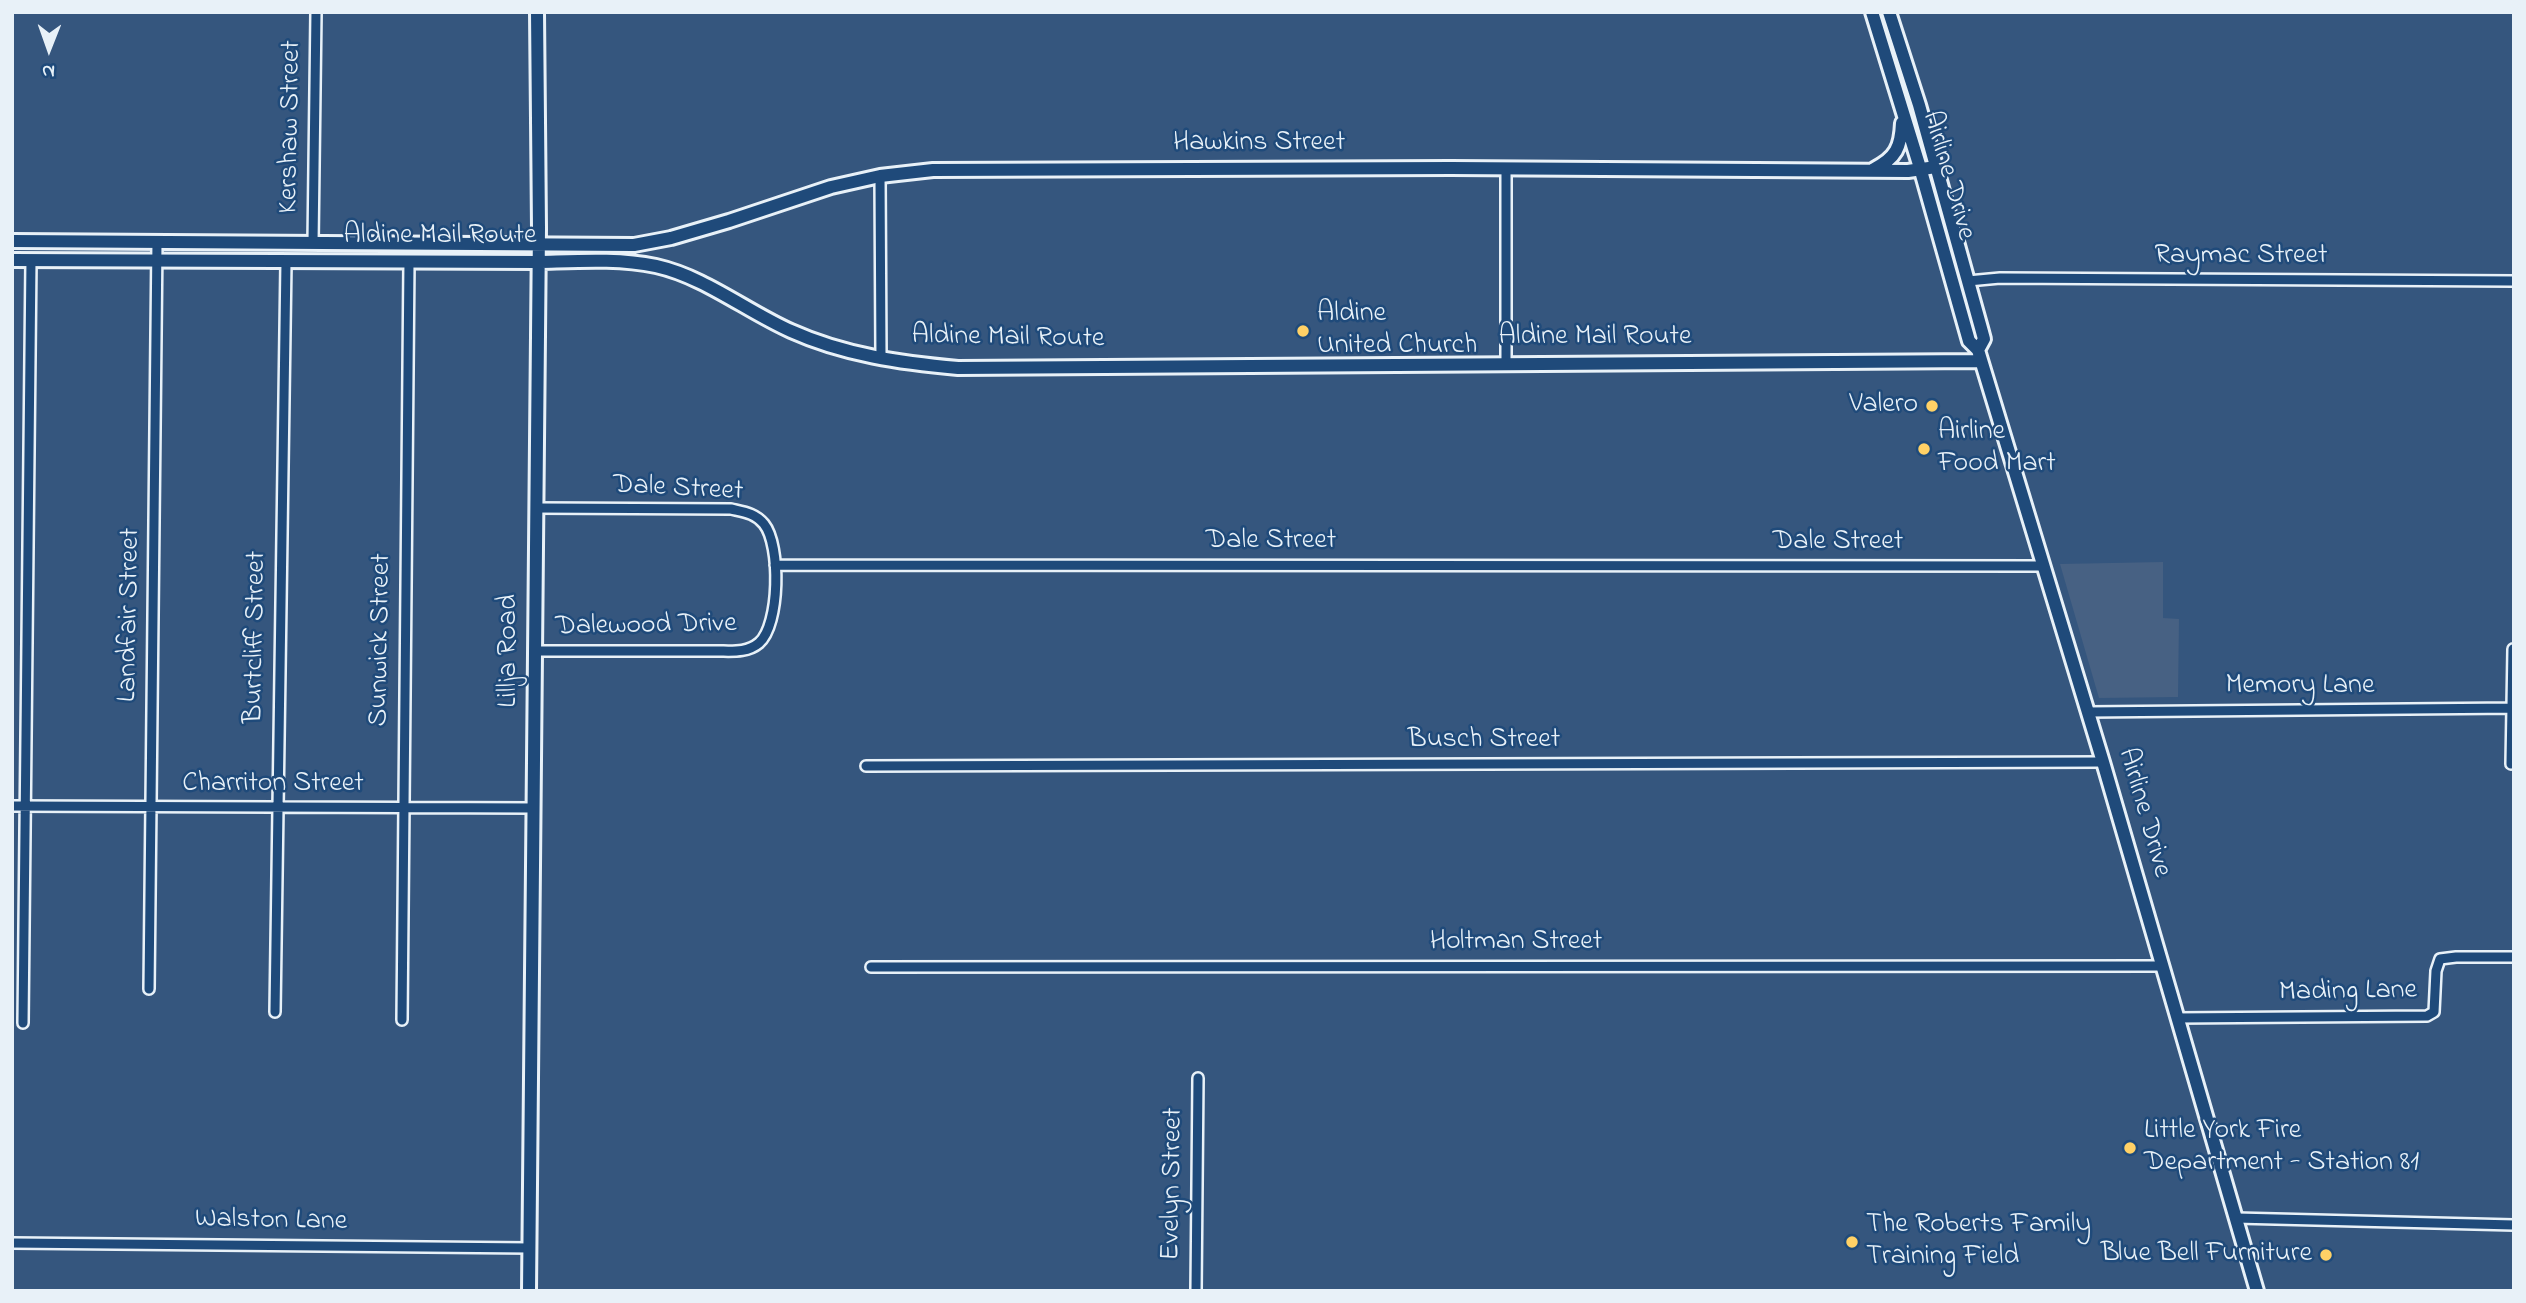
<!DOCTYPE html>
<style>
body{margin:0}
#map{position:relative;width:2526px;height:1303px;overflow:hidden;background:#35567e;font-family:"Indie Flower",sans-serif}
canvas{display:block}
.frame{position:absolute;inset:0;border:14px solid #e8f1f8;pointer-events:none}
.north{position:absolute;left:14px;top:14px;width:70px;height:70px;-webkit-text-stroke:5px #1f4a7a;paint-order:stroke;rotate:181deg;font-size:19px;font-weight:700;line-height:28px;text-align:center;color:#e8f1f8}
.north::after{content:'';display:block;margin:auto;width:24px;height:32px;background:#e8f1f8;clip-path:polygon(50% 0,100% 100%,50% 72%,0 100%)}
</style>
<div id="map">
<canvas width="2526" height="1303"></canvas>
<div class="frame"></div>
<div class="north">N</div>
</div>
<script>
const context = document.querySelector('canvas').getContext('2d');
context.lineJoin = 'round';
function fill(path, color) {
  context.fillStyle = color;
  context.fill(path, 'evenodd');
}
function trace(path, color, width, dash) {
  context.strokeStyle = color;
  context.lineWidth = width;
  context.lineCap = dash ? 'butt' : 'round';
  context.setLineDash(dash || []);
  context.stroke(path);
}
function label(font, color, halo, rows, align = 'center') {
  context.font = font + ' "Indie Flower",sans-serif';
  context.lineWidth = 5;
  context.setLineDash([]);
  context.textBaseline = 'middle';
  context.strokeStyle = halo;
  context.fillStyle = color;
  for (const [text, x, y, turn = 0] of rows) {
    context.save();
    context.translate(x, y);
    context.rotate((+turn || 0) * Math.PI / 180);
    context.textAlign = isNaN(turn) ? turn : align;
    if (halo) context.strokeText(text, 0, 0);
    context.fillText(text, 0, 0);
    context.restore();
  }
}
const built = new Path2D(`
 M2163,562V618L2179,619L2178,697L2099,698L2060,564Z`);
const street = new Path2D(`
 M1506,168V363
 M880,176L881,358
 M313,243L316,12
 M1968,281L2000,278L2514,281
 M775,565L2043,566
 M534,651H717C732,651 747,653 759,643C780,625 781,545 764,524C755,513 744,512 731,509L536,508
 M2088,712L2514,708
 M2511,764L2513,649
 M866,766L2103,762
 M12,806L534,808
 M871,967L2162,966
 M149,989L157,241
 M275,1012L286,262
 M2177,1018L2427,1016L2434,1012L2436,971L2440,959L2456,957H2514
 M402,1020L409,261
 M23,1023L31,260
 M2236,1218L2514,1225
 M12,1243L530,1248
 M1196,1291L1198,1078`);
const secondary = new Path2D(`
 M1872,12L1921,171L1969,341L1978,350L2103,762L2257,1291
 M1889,12L1919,105L1981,328L1984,339L1978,350
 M1874,169C1896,158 1901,147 1902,123
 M12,241L634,245L671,238L729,221L831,187L880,176L933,170L1451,168L1908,171L1936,167
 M12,260L538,262C578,261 617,258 656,266C705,277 746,311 791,331C844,355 902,363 958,368L1981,361
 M529,1291L539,229L537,12`);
const markers = [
 [1303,331,7,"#ffd166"],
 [1932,406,7,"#ffd166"],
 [1924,449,7,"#ffd166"],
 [2130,1148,7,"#ffd166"],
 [1852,1242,7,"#ffd166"],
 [2326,1255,7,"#ffd166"]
];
const streetNames = [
 ["Kershaw Street",292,127,-89],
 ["Hawkins Street",1259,144],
 ["Airline Drive",1947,176,74],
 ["Aldine Mail Route",440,237],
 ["Raymac Street",2241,257],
 ["Aldine Mail Route",1595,338],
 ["Aldine Mail Route",1008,339,1],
 ["Dale Street",678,490,3],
 ["Dale Street",1271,542],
 ["Dale Street",1838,543],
 ["Landfair Street",131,615,-89],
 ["Dalewood Drive",646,627,-1],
 ["Burtcliff Street",257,637,-89],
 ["Sunwick Street",382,640,-89],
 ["Lillja Road",510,651,-90],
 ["Memory Lane",2300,687],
 ["Busch Street",1484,741],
 ["Charriton Street",273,785],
 ["Airline Drive",2143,813,74],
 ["Holtman Street",1516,943],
 ["Mading Lane",2348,993,-1],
 ["Evelyn Street",1174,1184,-89],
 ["Walston Lane",271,1222,1]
];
const poiNames = [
 ["Aldine",1317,315],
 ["United Church",1317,347],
 ["Valero",1918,406,"right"],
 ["Airline",1938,433],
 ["Food Mart",1938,465],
 ["Little York Fire",2144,1132],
 ["Department - Station 81",2144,1164],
 ["The Roberts Family",1866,1226],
 ["Training Field",1866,1258],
 ["Blue Bell Furniture",2312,1255,"right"]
];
fill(built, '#476183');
trace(street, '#e8f1f8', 14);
trace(secondary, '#e8f1f8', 18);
trace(street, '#1f4a7a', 9);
trace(secondary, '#1f4a7a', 12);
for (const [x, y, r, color] of markers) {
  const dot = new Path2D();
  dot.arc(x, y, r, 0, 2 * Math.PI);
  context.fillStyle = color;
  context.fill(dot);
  trace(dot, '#1f4a7a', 2.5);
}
label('28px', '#e8f1f8', '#1f4a7a', streetNames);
label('28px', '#e8f1f8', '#1f4a7a', poiNames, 'left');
</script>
